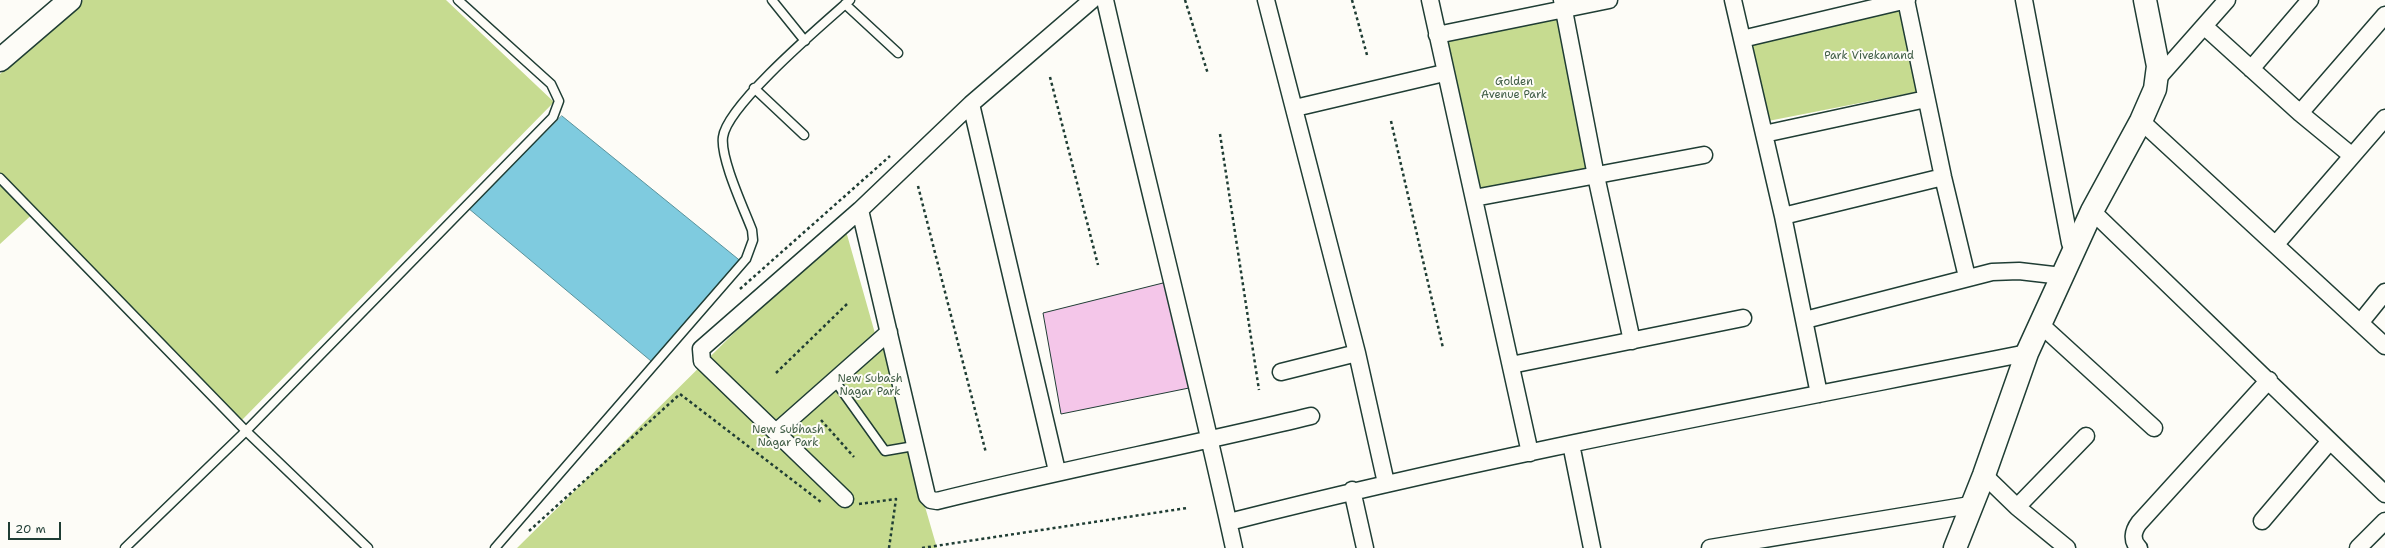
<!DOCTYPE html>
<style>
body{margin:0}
#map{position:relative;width:2385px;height:548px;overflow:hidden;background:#fdfcf7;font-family:"Shantell Sans",sans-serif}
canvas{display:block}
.scale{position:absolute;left:8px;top:522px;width:53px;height:18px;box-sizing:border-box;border:2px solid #1f3d34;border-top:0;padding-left:5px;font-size:12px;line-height:14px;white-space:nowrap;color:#1f3d34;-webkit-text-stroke:3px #fdfcf7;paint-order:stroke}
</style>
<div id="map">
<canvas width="2385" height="548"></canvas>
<div class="scale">20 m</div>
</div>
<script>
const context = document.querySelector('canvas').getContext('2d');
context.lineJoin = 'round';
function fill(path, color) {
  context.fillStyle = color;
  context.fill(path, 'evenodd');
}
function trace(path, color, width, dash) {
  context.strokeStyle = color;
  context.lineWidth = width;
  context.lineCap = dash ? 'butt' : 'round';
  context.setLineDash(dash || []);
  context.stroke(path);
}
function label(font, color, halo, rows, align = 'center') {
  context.font = font + ' "Shantell Sans",sans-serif';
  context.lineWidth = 4;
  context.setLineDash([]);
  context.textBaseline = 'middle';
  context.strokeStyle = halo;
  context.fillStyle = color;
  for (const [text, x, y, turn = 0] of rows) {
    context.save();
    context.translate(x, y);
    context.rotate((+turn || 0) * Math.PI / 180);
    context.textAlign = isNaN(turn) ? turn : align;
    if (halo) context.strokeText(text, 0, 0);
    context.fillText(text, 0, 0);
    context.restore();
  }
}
const green = new Path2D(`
 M83,0H446L554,102L242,420L37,210L0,244V74Z
 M1904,2L1921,91L1763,122L1743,40Z
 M1561,10L1593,167L1476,197L1440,36Z
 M844,224L878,344L884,339L908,448L937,548H517Z`);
const water = new Path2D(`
 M562,116L743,263L657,366L468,208Z`);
const building = new Path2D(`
 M1165,280L1189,388L1061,414L1043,313L1163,283Z`);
const path = new Path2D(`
 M1185,0L1208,74
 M1352,0L1367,55
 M1050,77L1098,265
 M1391,121L1443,348
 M1220,134L1259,390
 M918,186L986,453
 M740,289L890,156
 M776,373L847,304
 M821,420L854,457
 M859,504L896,499L889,548
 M529,531L680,394L821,502
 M922,548L1187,508`);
const lane = new Path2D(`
 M772,0L805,41
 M845,4L898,53
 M754,88L804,135
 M0,178L246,431L368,548
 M835,381L885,451L914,446
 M125,548L246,431L553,117L559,101L551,84L458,0
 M495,548L746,259L753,240L752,230C744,209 720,158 723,137C727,105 823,24 850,0`);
const street = new Path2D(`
 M1105,0C1147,183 1194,365 1234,548
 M1266,0L1357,353L1386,483
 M1430,0L1530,453
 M1562,0L1596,176L1632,341
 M1733,0L1783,216L1819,394
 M1906,0L1943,177L1967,277
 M2024,0L2070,243L2074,248
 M2204,26L2300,113L2351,155
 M1437,35L1609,0
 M1742,39L1907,0
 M2251,69L2310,0
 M2158,78L2227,0
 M971,104L1057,471
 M1295,108L1444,73
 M2300,113L2385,15
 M2141,121L2385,346
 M1764,134L1926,99
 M1474,198L1704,155
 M860,210L927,496L931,500L937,501C1061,470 1187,446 1311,416
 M2092,211L2385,494
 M1783,216L1943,177
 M2276,244L2385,118
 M1805,320L1992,272L2019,271L2062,276
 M2360,323L2385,292
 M2040,324L2154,428
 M1511,365L1743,318
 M1281,372L1357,353
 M776,432L889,332
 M1571,444L1592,548
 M1984,475L2017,507L2067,548
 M1352,490L1365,548
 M845,499L702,361L701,349L860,210L971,104L1092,0
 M2017,507L2086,436
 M2262,521L2330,441
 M1229,522C1492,455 1760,406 2027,353
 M1710,548L1970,505
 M2139,548C2131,541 2133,531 2139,523L2269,380
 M2358,548L2385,521`);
const secondary = new Path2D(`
 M1955,548L1984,475L2027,353L2092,211L2141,121L2155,89L2158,66L2145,0`);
const primary = new Path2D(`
 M0,60L70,0`);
const parkNames = [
 ["Park Vivekanand",1869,56],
 ["Golden",1514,82],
 ["Avenue Park",1514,95],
 ["New Subash",870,379],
 ["Nagar Park",870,392],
 ["New Subhash",788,430],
 ["Nagar Park",788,443]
];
fill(green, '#c6db90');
fill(water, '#7fcbdf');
trace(water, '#59929b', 1);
fill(building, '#f4c6e9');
trace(building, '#1f3d34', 1);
trace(lane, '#1f3d34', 11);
trace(street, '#1f3d34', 19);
trace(secondary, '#1f3d34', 25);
trace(primary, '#1f3d34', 25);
trace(path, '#1f3d34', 2.5, [3, 3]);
trace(lane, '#fdfcf7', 8);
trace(street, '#fdfcf7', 16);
trace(secondary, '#fdfcf7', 22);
trace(primary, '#fdfcf7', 22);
label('11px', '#405d46', '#fdfcf7', parkNames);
</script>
